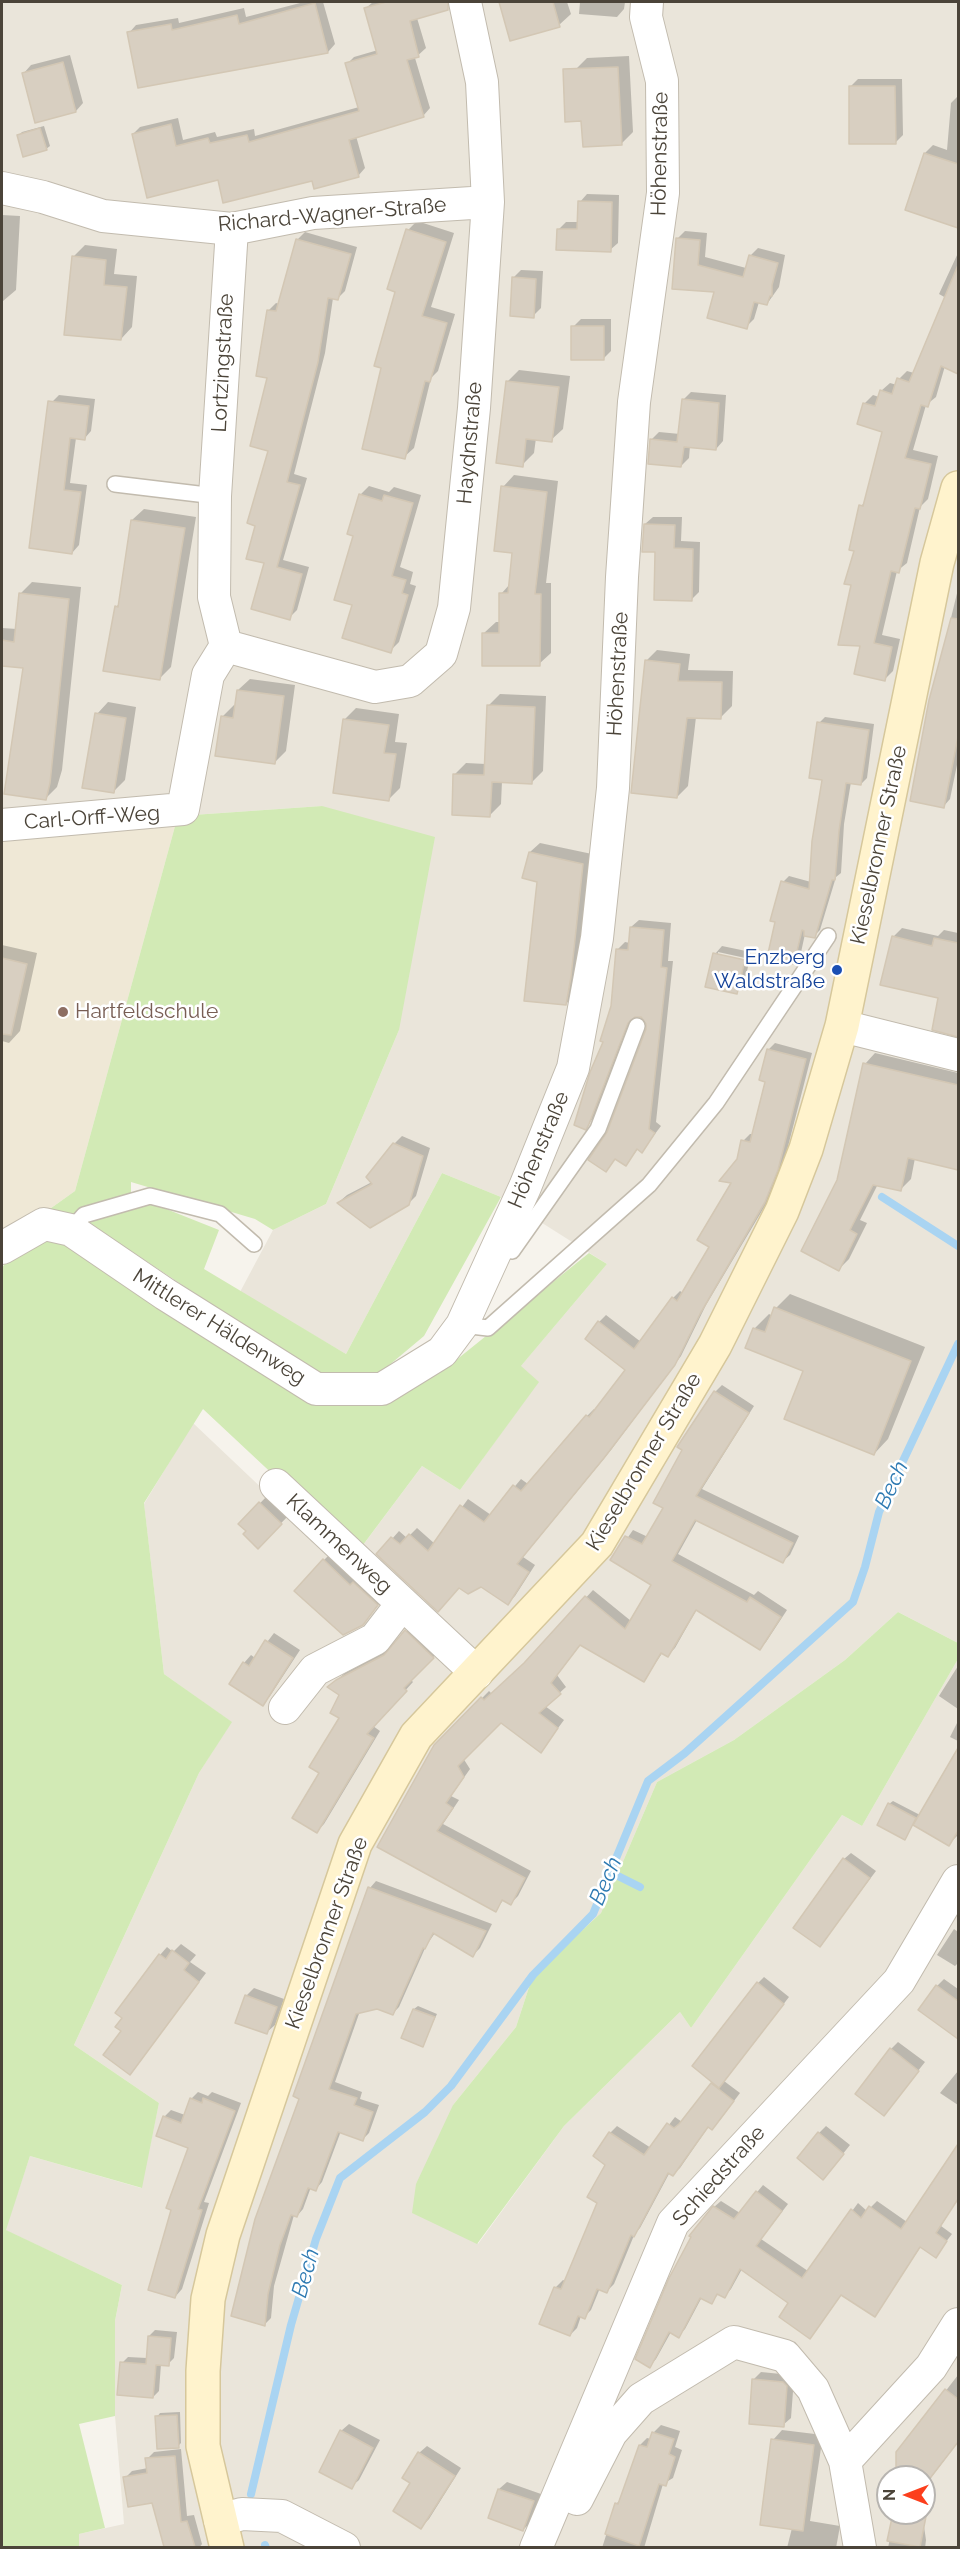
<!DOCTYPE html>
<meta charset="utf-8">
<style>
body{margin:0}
#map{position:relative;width:960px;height:2549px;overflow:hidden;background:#f6f3ec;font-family:Raleway,sans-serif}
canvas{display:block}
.frame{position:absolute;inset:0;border:3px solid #4b4439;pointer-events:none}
.north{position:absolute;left:876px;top:2465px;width:60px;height:60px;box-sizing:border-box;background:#fff;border:2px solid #b7b4b0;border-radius:50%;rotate:270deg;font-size:16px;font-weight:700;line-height:24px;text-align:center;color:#4b4439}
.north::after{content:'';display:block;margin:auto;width:21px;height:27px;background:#fc3f1d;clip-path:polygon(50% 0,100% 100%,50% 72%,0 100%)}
</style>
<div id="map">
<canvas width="960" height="2549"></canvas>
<div class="frame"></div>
<div class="north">N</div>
</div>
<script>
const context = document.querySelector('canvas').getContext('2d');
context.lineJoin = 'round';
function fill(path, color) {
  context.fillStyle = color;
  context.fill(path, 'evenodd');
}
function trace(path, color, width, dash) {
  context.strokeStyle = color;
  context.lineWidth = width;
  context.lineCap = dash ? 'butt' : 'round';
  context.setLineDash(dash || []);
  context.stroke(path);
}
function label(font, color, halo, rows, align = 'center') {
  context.font = font + ' Raleway,sans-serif';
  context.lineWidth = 5;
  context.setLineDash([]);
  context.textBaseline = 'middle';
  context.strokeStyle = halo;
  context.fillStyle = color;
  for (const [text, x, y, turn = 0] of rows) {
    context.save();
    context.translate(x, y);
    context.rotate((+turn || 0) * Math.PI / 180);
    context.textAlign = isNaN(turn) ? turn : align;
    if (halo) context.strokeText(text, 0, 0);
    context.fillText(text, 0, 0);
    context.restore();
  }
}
const residential = new Path2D(`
 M2,2H958V1643L898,1612L845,1660L734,1740L657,1782L601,1913L533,1975L516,2027L453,2105L478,2244L564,2126L680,2012L691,2028L842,1815L862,1826L958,1659V2547H79V2534L124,2524L115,2416V2321L122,2285L5,2230L30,2156L141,2188L159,2103L74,2045L199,1773L231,1722L164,1674L144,1504L193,1423L346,1568L422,1466L460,1490L538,1382L520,1367L607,1264L501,1197L442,1173L346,1354L240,1292L273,1230L326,1204L399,1030L322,806L193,815L2,816ZM888,2477H924V2513H888Z`);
const education = new Path2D(`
 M177,819L75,1191L2,1243V834Z`);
const green = new Path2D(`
 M322,806L435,837L399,1030L326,1204L273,1230L255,1219L131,1182V1195L219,1230L204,1269L346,1354L442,1173L501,1197L424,1336L381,1372L320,1376L90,1224L47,1211L75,1191L177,819L193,815Z
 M63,1235L307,1399L450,1365L589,1253L607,1264L521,1366L539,1382L460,1490L422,1466L357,1553L203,1409L144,1503L164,1674L232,1722L199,1773L74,2045L159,2103L142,2188L30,2156L6,2230L122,2285L115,2321V2416L79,2424L105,2528L79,2534V2547L2,2548V1268L11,1255L44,1237Z
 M898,1612L958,1643V1659L862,1826L842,1815L691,2028L680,2012L564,2126L477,2244L412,2213L416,2184L453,2105L516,2027L533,1975L601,1913L657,1782L734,1740L845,1660Z`);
const shadow = new Path2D(`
 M304,2H323L335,44L328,52L129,33L136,25L178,18L179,23L244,8L246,17Z
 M373,2H426L428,9L417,18L426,48L415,58L430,108L423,116L356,136L365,168L358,176L313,179H219L133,134L140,127L178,118L183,140L215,132L217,137L254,129L255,136L359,107L347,64L354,57L378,50L366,8Z
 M500,2H567L571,14L559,25L511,39Z
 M580,2H625L624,9L617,17L579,14Z
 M70,55L83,103L76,111L24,73L31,65Z
 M629,56L633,132L621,144L576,69L587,58Z
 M958,66V226L907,209L925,153L933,145L947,150L951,103L957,97Z
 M858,79H902L903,135L895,143L850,87Z
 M44,126L50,146L46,149L19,135L22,132Z
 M587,194L619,195L618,243L610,250L559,229L566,222H579L580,202Z
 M2,215L20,216L16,290L3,301L2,327Z
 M417,221L454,233L431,307L455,314L438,371L431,378L414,448L404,457L383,367L408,230Z
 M685,231L707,233L705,257L746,268L750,256L758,248L785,255L779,287L767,304L759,302L754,319L746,327L677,239Z
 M305,232L357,247L345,291L337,299L333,298L325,353L294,474L307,478L283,560L309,567L297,610L289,618L266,562L257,525L270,450L268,311L276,303L280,304L297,240Z
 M85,245L117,249L114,274L137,276L132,327L121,339L73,257Z
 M958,253V372L945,366L936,397L926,405L913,450L938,456L928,499L920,507L907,563L897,571L882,635L900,639L893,671L885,679L862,645L853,584L861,506L866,501L883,431L859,423L865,403L873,395L879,397L881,391L890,383L897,385L899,379L907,371L914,373L946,298L939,294Z
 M521,270L543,271L541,308L533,316L513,278Z
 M581,319H611V351L603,359L573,327Z
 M519,370L570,376L563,429L551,440L536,438L534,453L522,465L508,381Z
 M691,392L726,395L723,441L716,449L690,446L689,458L681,466L651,440L659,432L680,434L683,400Z
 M59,395L95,399L91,431L84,439L76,438L70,483L87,485L79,545L72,553L52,402Z
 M514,475L558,481L546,583H551V653L539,664L484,633L496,622H500L501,594L510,584L514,552L503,487Z
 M369,486L389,492L394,487L421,495L400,567L413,572L410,584L416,586L399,642L390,651L354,604L355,535L360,495Z
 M144,509L196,517L171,667L159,679L116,607L120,603L132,520Z
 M653,517H682L681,541L700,542L699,592L691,600L656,550L645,524Z
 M32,582L81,587L62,770L57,787L45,799L25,667L2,664V628L17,629L20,594Z
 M958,589V760L950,799L943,807L931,701Z
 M657,650L690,654L688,670L733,671L732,706L721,717H696L688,786L677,797L646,661Z
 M250,679L295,685L286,751L274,763L222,717L234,705L236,706L238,690Z
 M500,694L546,696L543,771L532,782L502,781L501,804L490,815L454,775L466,763L486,764L489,705Z
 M108,702L136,707L125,780L114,791L97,714Z
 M356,708L399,714L395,742L407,743L400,788L388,800L345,719Z
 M825,717L874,724L867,778L861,784L851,782L844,824L841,873L836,877L820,930L814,936L805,934L800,957L794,963L783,882L789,876L811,882L824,778L819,723Z
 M540,843L592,854L575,994L566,1004L530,852Z
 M639,920L671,923L668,961H673L656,1122L661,1126L642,1151L638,1149L626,1164L616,1158L606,1170L608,1133L648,1030V1023L642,1016L634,1015L596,1115L585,1128L612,1006L617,950L625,942L630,943L631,927Z
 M902,928L938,936L944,930L958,933V1035L933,1029L939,997L893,937Z
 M2,945L37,953L20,1031L9,1043L2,1041Z
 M722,946L751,952L750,959L718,952V956L749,962L744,985L736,993L715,954Z
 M775,1043L812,1053L784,1162L772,1194L706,1305L681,1356L611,1450L523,1557L535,1565L515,1596L508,1603L481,1585L460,1586L379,1554L399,1531L407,1538L417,1528L435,1544L468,1499L491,1515L521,1479L528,1484L587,1416L594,1409L596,1410L627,1370L599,1322L606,1315L641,1342L673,1298L680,1291L683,1293L711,1247L734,1181L743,1141L750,1134H753L767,1081L768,1050Z
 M875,1053L958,1073V1169L915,1158L911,1179L900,1190L878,1184L860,1220L867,1223L849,1259L839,1269V1180L865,1064Z
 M402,1136L430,1148L416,1196L408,1204L339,1202L347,1195L372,1182L394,1144Z
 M790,1294L925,1347L888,1439L874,1454L805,1370L747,1347L755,1328L769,1314L773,1316L776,1308Z
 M722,1385L754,1406L702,1489L799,1536L790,1555L783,1561L697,1520L678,1554L754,1595L758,1591L787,1610L766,1642L759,1648L697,1609L675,1648L668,1655L663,1652L644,1680L581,1644L557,1675L566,1687L545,1706L564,1720L541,1751L501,1721L463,1758L470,1769L451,1796L459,1800L443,1824L531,1871L518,1896L511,1903L504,1899L496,1910L380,1846L435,1746L489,1691L492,1694L528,1661L593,1590L631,1621L654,1585L613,1559L633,1530L648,1537L665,1507L715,1392Z
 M267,1496L288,1516L258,1547L241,1523Z
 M331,1553L385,1597L362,1624L324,1560Z
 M413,1624L440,1650L411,1680L413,1682L373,1726L380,1731L324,1824L317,1831L321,1772L341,1717V1694L329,1687L345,1673L391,1649Z
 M274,1633L300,1650L270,1696L262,1704L244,1663L251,1655L255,1658Z
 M958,1666V1709L939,1696Z
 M958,1721V1741L950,1737Z
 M958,1751L957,1836L949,1844L914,1823L904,1838L889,1804L893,1801L920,1815Z
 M851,1853L876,1871L820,1945L844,1859Z
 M376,1881L492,1924L480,1948L473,1955L435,1933L426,1946L399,2007L393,2013L378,2007L360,2011L335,2082L362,2092L360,2099L379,2105L369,2133L363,2139L341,2131L322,2182L316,2189L311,2187L303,2209L297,2216L294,2215L274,2286L271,2318L264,2325L233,2315L301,2098L295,2095L370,1888Z
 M954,1929L958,1932V1963L955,1966L937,1955Z
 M181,1944L196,1955L190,1962L206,1973L130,2073L123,2030L160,1955L167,1947L173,1952Z
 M764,1977L789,1997L724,2081L740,2093L719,2121L709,2126L680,2168L673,2174L670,2172L640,2228L635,2233L614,2284L607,2291L600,2288L591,2310L584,2317L581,2316L577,2328L570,2335L541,2323L556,2287L563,2280L565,2281L599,2202L607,2164L610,2133L617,2126L651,2148L675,2117L682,2122L684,2120L714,2082L758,1983Z
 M944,1979L958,1989V2015L954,2021L937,1986Z
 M254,1988L284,1999L275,2025L267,2032L246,1996Z
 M418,2006L437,2014L422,2045L414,2009Z
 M898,2042L925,2062L884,2114L891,2049Z
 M958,2071V2105L940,2093Z
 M198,2092L208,2096L212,2092L241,2103L204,2202L209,2203L182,2289L175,2297L190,2147L164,2117L171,2110L185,2115L191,2099Z
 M826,2126L850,2145L830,2170L819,2133Z
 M958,2146V2198L941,2226L952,2234L935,2256L921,2246L875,2315L842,2294L810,2337L791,2303L742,2269L731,2289L725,2296L719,2293L712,2302L702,2297L685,2329L678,2336L671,2332L656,2359L650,2366L714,2207L721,2201L740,2213L763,2185L788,2204L761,2239L808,2271L858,2203L867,2211L877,2201L907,2222Z
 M155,2330L177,2332L174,2358L168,2364H161L159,2391L153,2397L122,2363L128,2357L147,2358L149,2336Z
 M761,2372L791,2375L794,2378L791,2418L783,2425L753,2380Z
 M958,2375V2442L924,2487V2477H898V2453Z
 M180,2412L181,2443L178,2446L157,2417L160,2413Z
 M349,2424L380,2440L359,2480L351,2487L341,2431Z
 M661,2425L680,2431L675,2447L682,2450L673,2478L663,2484L644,2548H602L616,2504L622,2498L640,2445L647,2438L651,2439L654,2432Z
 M782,2430L823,2435L810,2521L840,2526L836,2548H787L792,2528L773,2440Z
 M427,2446L461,2468L429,2519L421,2527L412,2483L419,2453Z
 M181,2449L187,2516L194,2515L202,2544L199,2548H166L153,2502L125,2478L132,2471L148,2468L147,2459L154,2452Z
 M507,2482L541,2494L531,2522L523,2530L499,2489Z
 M895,2513H922L926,2540L925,2548H888Z`);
const stream = new Path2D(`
 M882,1197L958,1246
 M610,1872L640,1887
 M251,2494L291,2325L316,2239L340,2178L425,2112L451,2086L533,1975L593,1914L648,1781L685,1753L853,1602L865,1567L879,1512L958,1344
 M265,2545L266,2548`);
const building = new Path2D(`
 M386,2H448V10L410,21L419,57L407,60L424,117L349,140L359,177L314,189L312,181L223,203L218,180L147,198L132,134L171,124L176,146L208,138L210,143L247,135L249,142L359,111L345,63L377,54L364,8Z
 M499,2H553L560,27L510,41Z
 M315,3L328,53L138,88L127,32L171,24L172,30L237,15L239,24Z
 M63,62L76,112L35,123L22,73Z
 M618,67L622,145L583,147L581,121L565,122L563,69Z
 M849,86H895L896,144H849Z
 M40,128L47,150L23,157L17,135Z
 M924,153L958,164V228L905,210Z
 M578,201L612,202L611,252L556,250L557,229H577Z
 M406,229L446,242L422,316L447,323L430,382L425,381L405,459L362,449L381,368L374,366L395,292L387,289Z
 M676,238L700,240L698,265L743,277L749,255L778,263L772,285V296H770L767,305L754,302L747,329L707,318L714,292L672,289Z
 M296,239L351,254L338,300L328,298L318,362L287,482L300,485L277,567L302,574L290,620L251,609L264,563L246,559L255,526L247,523L268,451L250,446L267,378L256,376L267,310L276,311Z
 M72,256L106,260L104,285L127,287L121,340L64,335Z
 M958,265V374L941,366L928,407L921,405L905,458L931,464L920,509L915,508L899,573L891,571L874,643L892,647L885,681L854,674L860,646L838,645L851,585L844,584L854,551L849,550L859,505L863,506L882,432L857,424L863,403L875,406L880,390L892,394L897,378L909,382Z
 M512,277L536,279L534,318L510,316Z
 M571,326H604V360H571Z
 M506,381L559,387L552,442L526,439L523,467L496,463Z
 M682,399L719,403L716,450L684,447L681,467L648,464L650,439L677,442Z
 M48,401L89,406L85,440L70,438L64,490L81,492L72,554L29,548Z
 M501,486L547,492L535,594H541L540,666H482V633H499V593H508L512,553L494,551Z
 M359,494L382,501L384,495L413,503L392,576L406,580L402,593L408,595L391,653L342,638L352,605L334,600L353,536L347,534Z
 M131,520L185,528L160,680L103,671L115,606L118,607Z
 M644,524L675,525L674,548L693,549L692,601L654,600L655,552H642Z
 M19,593L69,599L50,783L46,800L4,794L23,668L2,666V640L14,642Z
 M951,618L958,619V737L944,808L910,801L929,700Z
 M645,660L680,664L678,681L722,682L721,719L687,718L677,798L631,793Z
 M237,690L284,696L275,764L215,756L221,716L233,718Z
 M487,705L535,707L532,784L492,782L490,817L452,815L453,774L484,775Z
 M95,713L126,718L114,793L82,788Z
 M343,719L389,725L384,753L396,754L389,801L333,793Z
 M817,722L869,730L861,785L846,783L839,831L835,880H832L815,938L804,936V931L802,930L794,964L767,958L775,922L770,921L781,881L809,889L812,841L822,780L809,778Z
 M529,852L583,864L571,977L566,1005L524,1001L537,882L522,878Z
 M630,927L664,930L661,967L667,968L649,1129L655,1133L642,1153L637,1149L626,1166L615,1159L606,1172L588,1160L607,1132L646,1029V1024L641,1017H635L628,1023L589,1124L586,1130L574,1125L590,1072L603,1042L600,1041L611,1006L616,949L628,950Z
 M892,936L932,946L934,938L958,943V1037L932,1030L938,998L880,985Z
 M713,953L745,960L737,994L705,987Z
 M2,958L27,964L11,1035L2,1034Z
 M767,1049L806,1059L778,1170L765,1202L700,1314L675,1365L604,1458L517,1564L529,1572L508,1605L481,1587L468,1594L459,1588L438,1612L376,1554L391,1537L400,1544L409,1534L428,1551L460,1505L484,1522L513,1485L521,1491L586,1415L589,1417L625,1370L585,1339L598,1321L634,1349L672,1297L677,1301L709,1247L697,1240L731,1183L719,1181L737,1159L741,1140L750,1142L765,1082L759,1080Z
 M863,1063L958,1085V1170L908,1158L901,1191L873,1185L850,1230L857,1234L839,1271L801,1251L837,1180Z
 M393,1143L423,1156L409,1205L370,1228L337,1203L372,1184L366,1177Z
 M774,1307L911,1361L874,1455L784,1419L803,1371L745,1348L753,1328L765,1332Z
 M714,1391L749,1413L696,1496L793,1543L783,1563L695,1520L672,1561L747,1602L750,1597L781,1617L760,1650L696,1610L668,1657L661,1653L644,1682L580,1645L551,1683L561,1694L539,1713L558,1728L541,1753L501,1723L458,1766L464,1777L446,1803L453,1808L437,1831L525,1878L511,1905L502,1900L496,1912L377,1847L434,1745L481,1697L484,1700L524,1663L585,1596L625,1629L651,1585L610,1560L625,1536L642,1544L663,1508L653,1503L682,1450L677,1447Z
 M259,1502L282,1524L258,1549L243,1534L246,1531L238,1524Z
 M323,1559L350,1585L353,1582L378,1605L363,1625L343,1635L294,1591Z
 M405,1630L434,1658L404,1688L407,1691L367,1734L374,1738L317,1833L292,1818L319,1773L309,1767L339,1718L330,1713L339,1695L327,1687L336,1680L384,1655Z
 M265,1640L293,1658L263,1706L229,1684L243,1662L249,1666Z
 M958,1748V1831L949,1846L913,1825Z
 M888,1803L916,1818L905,1840L877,1825Z
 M843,1858L870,1878L820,1947L793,1928Z
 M368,1887L486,1931L473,1957L433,1933L425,1949L423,1948L393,2015L377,2009L356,2014L329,2089L357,2098L354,2105L373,2112L363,2141L338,2132L316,2191L308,2188L297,2217L291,2215L280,2245L268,2294L265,2326L231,2316L255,2219L299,2099L293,2096Z
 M172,1950L189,1963L184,1970L199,1982L130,2075L103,2055L121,2031L115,2027L122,2018L115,2013L159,1954L166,1959Z
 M757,1982L784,2004L719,2088L692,2066Z
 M936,1985L958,2001V2039L918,2010Z
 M245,1995L277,2007L267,2034L235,2023Z
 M413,2009L435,2017L423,2047L401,2038Z
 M890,2048L919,2071L884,2116L855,2094Z
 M711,2083L734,2101L712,2130L708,2127L673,2176L668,2173L634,2237L631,2235L607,2293L597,2289L585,2319L578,2316L570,2336L539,2324L554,2287L561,2289L597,2203L587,2197L605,2165L593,2156L609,2132L644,2155L667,2123L674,2128L679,2124Z
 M190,2098L202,2103L203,2098L235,2111L198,2209L202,2210L175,2298L148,2290L171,2210L166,2208L188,2148L156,2136L163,2116L181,2123Z
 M818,2132L844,2154L823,2180L797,2158Z
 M958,2144V2199L936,2233L947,2241L936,2258L920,2247L875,2317L841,2295L810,2339L779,2317L788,2303L740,2269L725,2298L717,2294L712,2304L700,2298L679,2338L669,2332L650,2368L635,2359L669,2278L691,2237L689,2236L713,2206L734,2219L756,2191L782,2211L756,2246L802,2278L851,2209L861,2218L869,2206L901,2229Z
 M148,2336L171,2338L169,2366L156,2365L153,2398L117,2395L120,2362L146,2364Z
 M752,2379L783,2382L787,2386L784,2427L749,2424Z
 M945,2389L958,2399V2442L924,2486V2477H896V2452Z
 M177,2415L179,2448L157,2449L155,2416Z
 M340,2430L373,2448L352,2489L319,2472Z
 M652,2432L674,2439L669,2454L675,2457L666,2486L659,2484L639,2546L605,2534L615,2503L618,2504L639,2445L647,2447Z
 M771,2439L814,2445L803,2531L760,2525Z
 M418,2452L455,2476L421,2529L393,2511L410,2483L402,2478Z
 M175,2456L181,2522L187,2521L195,2547H164L152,2503L128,2507L123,2477L147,2473L145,2458Z
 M498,2489L534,2501L523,2531L488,2518Z
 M924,2493L930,2496L920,2547L887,2541L893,2513H924Z`);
const lane = new Path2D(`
 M115,484L215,496
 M71,1230L84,1215L150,1196L220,1214L254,1244
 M499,1243L512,1251L598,1129L637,1026
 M462,1325L488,1328L649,1185L716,1103L828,936`);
const street = new Path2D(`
 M2,188L43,197L103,216L232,229L313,213L488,202
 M226,646L375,687L410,681L441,654L454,608L474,408L488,202L482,82L465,2
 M2,825L183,809L208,675L226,646L214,597L215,496L232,229
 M842,1026L958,1055
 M2,1248L44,1224L71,1230L165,1294L316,1389H382L442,1352L462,1325L525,1187L573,1068L597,938L613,788L622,577L634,402L663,193L662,81L646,17L647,2
 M276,1485L477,1673
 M285,1708L315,1670L375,1639L402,1604
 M845,2461L931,2367L958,2324
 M577,2499L611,2433L641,2399L734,2342L785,2356L813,2389L845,2461L860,2548
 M220,2520L242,2514L282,2516L344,2548
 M536,2548L673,2223L899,1981L958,1881`);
const secondary = new Path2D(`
 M227,2548L203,2446V2371L208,2299L223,2235L355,1844L416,1736L597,1544L715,1345L782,1211L806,1149L842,1026L937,563L958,488`);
const markers = [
 [837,970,6,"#1a4fb4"],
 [63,1012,6,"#8d6e63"]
];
const streetNames = [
 ["Höhenstraße",660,154,-89],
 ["Richard-Wagner-Straße",332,215,-5],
 ["Lortzingstraße",223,363,-87],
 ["Haydnstraße",470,443,-85],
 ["Höhenstraße",618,674,-87],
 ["Carl-Orff-Weg",92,818,-4],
 ["Kieselbronner Straße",879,845,-78],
 ["Höhenstraße",539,1150,-67],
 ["Mittlerer Häldenweg",219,1327,32],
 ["Kieselbronner Straße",644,1462,-59],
 ["Klammenweg",339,1544,43],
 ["Kieselbronner Straße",327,1933,-70],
 ["Schiedstraße",719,2176,-48]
];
const transitNames = [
 ["Enzberg",825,958],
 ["Waldstraße",825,982]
];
const educationNames = [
 ["Hartfeldschule",75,1012]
];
const waterNames = [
 ["Bech",892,1485,-65],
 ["Bech",606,1881,-67],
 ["Bech",306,2273,-74]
];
fill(residential, '#eae5da');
fill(education, '#efe8d6');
fill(green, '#d2eab5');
fill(shadow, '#0003');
trace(stream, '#a9d4f2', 8);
fill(building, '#d8cfc1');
trace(building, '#d3c7b4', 1.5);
trace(lane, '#c2bbae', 18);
trace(street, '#c2bbae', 34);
trace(secondary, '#d6c79b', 36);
trace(lane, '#fff', 15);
trace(street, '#fff', 32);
trace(secondary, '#fff3cd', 33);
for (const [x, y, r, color] of markers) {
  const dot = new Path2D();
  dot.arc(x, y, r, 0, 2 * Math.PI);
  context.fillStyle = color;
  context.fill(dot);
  trace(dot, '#fff', 2);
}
label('21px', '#4b4439', '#fff', streetNames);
label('21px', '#164399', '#fff', transitNames, 'right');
label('21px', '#785e54', '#fff', educationNames, 'left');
label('italic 22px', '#2e7ab2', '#fff', waterNames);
</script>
